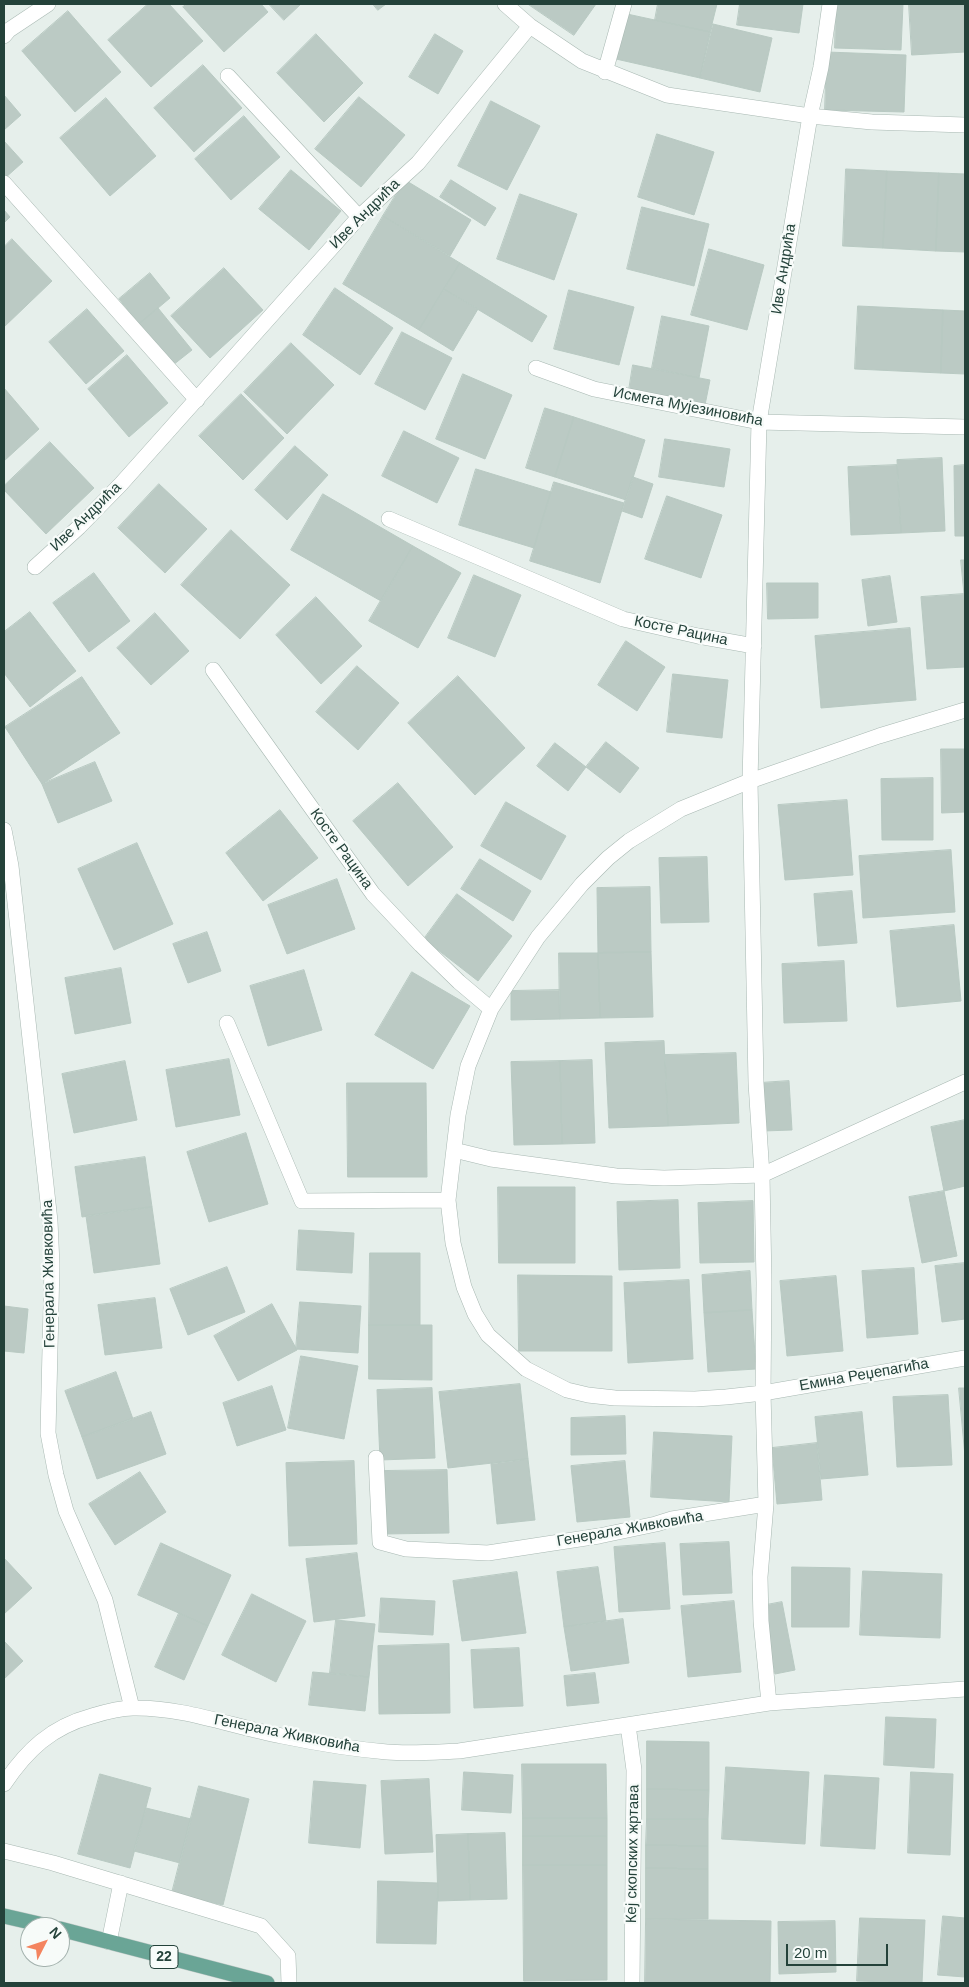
<!DOCTYPE html>
<meta charset="utf-8">
<style>
body{margin:0}
#map{position:relative;width:969px;height:1987px;overflow:hidden;background:#e6efeb;font-family:Helvetica,sans-serif}
canvas{display:block}
.frame{position:absolute;inset:0;border:5px solid #24423a;pointer-events:none}
.north{position:absolute;left:20px;top:1917px;width:50px;height:50px;box-sizing:border-box;background:#f7fbf9;border:1px solid #a3b1ad;border-radius:50%;rotate:49deg;font-size:14px;font-weight:700;line-height:20px;text-align:center;color:#24423a}
.north::after{content:'';display:block;margin:auto;width:18px;height:22px;background:#f4845f;clip-path:polygon(50% 0,100% 100%,50% 72%,0 100%)}
.scale{position:absolute;left:786px;top:1944px;width:102px;height:22px;box-sizing:border-box;border:2px solid #24423a;border-top:0;padding-left:6px;font-size:15px;line-height:18px;white-space:nowrap;color:#24423a;-webkit-text-stroke:4px #f7fbf9;paint-order:stroke}
</style>
<div id="map">
<canvas width="969" height="1987"></canvas>
<div class="frame"></div>
<div class="north">N</div>
<div class="scale">20 m</div>
</div>
<script>
const context = document.querySelector('canvas').getContext('2d');
context.lineJoin = 'round';
function fill(path, color) {
  context.fillStyle = color;
  context.fill(path, 'evenodd');
}
function trace(path, color, width, dash) {
  context.strokeStyle = color;
  context.lineWidth = width;
  context.lineCap = dash ? 'butt' : 'round';
  context.setLineDash(dash || []);
  context.stroke(path);
}
function label(font, color, halo, rows, align = 'center') {
  context.font = font + ' Helvetica,sans-serif';
  context.lineWidth = 4.5;
  context.setLineDash([]);
  context.textBaseline = 'middle';
  context.strokeStyle = halo;
  context.fillStyle = color;
  for (const [text, x, y, turn = 0] of rows) {
    context.save();
    context.translate(x, y);
    context.rotate((+turn || 0) * Math.PI / 180);
    context.textAlign = isNaN(turn) ? turn : align;
    if (halo) context.strokeText(text, 0, 0);
    context.fillText(text, 0, 0);
    context.restore();
  }
}
const building = new Path2D(`
 M148,4H169L203,41L151,87L108,40Z
 M187,4H261L268,12L224,52L183,7Z
 M269,4H301L284,20Z
 M373,4H386L378,10Z
 M528,4H596L574,35Z
 M658,4H717L710,32L655,20Z
 M740,4H803L799,33L737,25Z
 M836,4H903L901,50L835,48Z
 M909,4H964L965,52L912,55Z
 M68,11L121,72L75,112L22,51Z
 M627,14L710,32L700,78L616,59Z
 M713,24L772,38L760,92L700,78Z
 M316,34L363,83L324,122L277,73Z
 M435,34L463,51L438,94L409,77Z
 M827,52L906,55L904,112L825,110Z
 M203,65L242,108L194,152L154,108Z
 M4,95L21,115L4,130Z
 M359,97L405,135L361,187L315,149Z
 M106,98L156,156L110,196L60,138Z
 M491,101L540,126L507,190L458,166Z
 M244,116L280,157L231,200L195,159Z
 M657,134L714,152L694,215L638,197Z
 M4,141L23,162L5,178L4,176Z
 M846,169L887,171L883,248L843,246Z
 M291,170L341,211L309,250L259,209Z
 M887,171L939,173L936,251L883,248Z
 M939,173L965,174V252L936,251Z
 M405,180L471,220L450,256L383,216Z
 M451,180L496,208L485,226L440,197Z
 M520,194L577,214L554,280L497,259Z
 M642,207L709,224L694,286L627,269Z
 M4,210L10,217L4,223Z
 M383,216L460,263L419,330L343,284Z
 M12,239L52,281L4,327V247Z
 M709,249L764,265L747,330L691,315Z
 M460,263L547,316L532,342L444,289Z
 M224,268L263,310L210,358L171,316Z
 M150,273L170,298L139,324L119,299Z
 M335,288L393,328L360,375L303,335Z
 M444,289L478,309L453,351L419,330Z
 M569,290L634,307L619,365L554,349Z
 M858,306L943,310L941,373L855,369Z
 M158,308L192,350L173,365L139,324Z
 M87,309L124,351L86,384L49,342Z
 M943,310L965,311V374L941,373Z
 M662,316L709,326L699,378L652,368Z
 M402,332L452,358L425,410L375,384Z
 M291,343L334,385L287,434L244,392Z
 M127,355L168,403L129,437L88,389Z
 M633,365L710,380L705,405L629,390Z
 M463,374L512,395L485,459L436,439Z
 M4,388L39,429L4,461Z
 M241,394L284,438L243,480L199,436Z
 M545,408L574,417L555,477L526,468Z
 M574,417L645,440L626,500L555,477Z
 M404,431L459,458L437,503L382,476Z
 M665,439L730,449L724,487L659,477Z
 M50,442L94,488L46,534L4,490V486Z
 M295,446L328,475L287,520L255,490Z
 M942,458L945,531L901,533L897,460Z
 M897,465L901,533L851,535L848,467Z
 M965,465V536H955L954,466Z
 M476,469L551,492L534,548L459,525Z
 M633,477L653,484L642,518L622,511Z
 M554,482L624,503L600,583L530,561Z
 M159,484L207,529L165,573L118,528Z
 M323,494L413,546L381,601L291,550Z
 M667,496L722,515L701,578L645,559Z
 M231,530L290,585L240,639L181,585Z
 M413,546L461,573L418,648L369,621Z
 M961,560H965V615L964,594Z
 M94,573L130,621L89,652L53,603Z
 M474,575L521,595L495,657L448,638Z
 M890,576L897,622L868,626L862,580Z
 M767,583H818V618L768,619Z
 M964,594L965,667L927,669L921,597Z
 M316,597L362,646L321,684L276,635Z
 M30,612L76,671L30,707L4,673V632Z
 M155,613L189,651L151,685L117,648Z
 M910,628L916,700L821,708L815,636Z
 M626,641L665,667L637,711L598,685Z
 M357,666L399,703L358,750L316,712Z
 M673,674L728,680L722,738L667,732Z
 M458,676L525,748L475,795L408,723Z
 M82,677L120,733L42,784L5,727Z
 M606,742L639,768L620,793L586,767Z
 M555,743L586,767L568,791L537,766Z
 M941,749H965V812L942,813Z
 M95,762L112,801L58,823L42,784Z
 M933,778V840H882L881,779Z
 M398,783L453,847L408,886L353,821Z
 M847,800L853,875L785,880L778,805Z
 M506,802L566,836L541,880L481,846Z
 M280,810L318,858L263,901L226,853Z
 M137,843L173,924L114,950L78,869Z
 M951,850L955,912L863,918L859,856Z
 M707,857L709,922L661,923L659,858Z
 M480,859L531,891L513,921L461,889Z
 M337,879L355,929L287,954L268,905Z
 M650,887L651,952L598,953L597,888Z
 M852,891L857,943L818,946L814,894Z
 M457,894L512,936L478,981L424,939Z
 M954,925L961,1001L897,1007L890,931Z
 M207,932L221,971L188,983L173,944Z
 M651,952L653,1017L600,1018L598,953Z
 M559,953H598L600,1018L560,1019Z
 M844,961L847,1021L784,1023L782,964Z
 M121,968L131,1023L75,1034L65,978Z
 M304,970L322,1030L268,1046L250,986Z
 M412,972L470,1006L433,1069L375,1035Z
 M560,990V1019L511,1020V991Z
 M664,1041L668,1126L609,1128L605,1043Z
 M736,1053L739,1123L668,1126L665,1055Z
 M229,1059L240,1115L176,1127L166,1070Z
 M592,1060L595,1143L562,1144L560,1061Z
 M125,1061L137,1120L74,1133L62,1074Z
 M560,1061L562,1144L514,1145L511,1062Z
 M789,1081L792,1130L763,1131L760,1083Z
 M347,1083H426L427,1177H348Z
 M965,1120V1186L944,1191L931,1127Z
 M246,1133L268,1204L209,1222L187,1152Z
 M145,1157L152,1207L82,1217L75,1167Z
 M498,1187H575V1263H499Z
 M944,1191L957,1256L922,1263L909,1197Z
 M678,1200L680,1268L619,1270L617,1202Z
 M753,1201L754,1262L700,1263L698,1203Z
 M152,1207L160,1264L94,1273L86,1216Z
 M299,1230L354,1233L352,1273L297,1270Z
 M370,1253H420V1325H369Z
 M965,1263V1319L942,1322L935,1266Z
 M227,1267L245,1312L188,1335L170,1289Z
 M914,1268L918,1334L867,1338L862,1271Z
 M750,1271L752,1310L704,1313L702,1275Z
 M518,1275L612,1276V1351H519Z
 M836,1276L843,1351L787,1356L780,1281Z
 M689,1280L693,1359L628,1363L624,1283Z
 M155,1298L162,1348L105,1355L98,1305Z
 M300,1302L361,1306L358,1353L296,1349Z
 M272,1304L297,1350L238,1381L214,1336Z
 M4,1306L28,1309L24,1353L4,1351Z
 M752,1310L756,1369L708,1372L704,1313Z
 M369,1325H432V1380L369,1379Z
 M301,1356L358,1366L344,1439L288,1428Z
 M116,1372L133,1419L82,1437L65,1391Z
 M520,1384L528,1459L448,1468L439,1392Z
 M272,1386L286,1430L237,1446L223,1403Z
 M432,1388L435,1458L380,1460L377,1390Z
 M959,1388H965V1456Z
 M948,1395L952,1465L897,1467L893,1397Z
 M151,1412L166,1454L97,1479L82,1437Z
 M862,1412L868,1475L821,1479L815,1417Z
 M625,1416L626,1454L571,1455V1418Z
 M654,1432L732,1436L729,1502L651,1497Z
 M817,1443L822,1500L777,1504L772,1448Z
 M528,1459L535,1520L497,1524L491,1464Z
 M354,1461L357,1544L289,1546L286,1463Z
 M625,1461L630,1517L577,1522L571,1466Z
 M447,1470L449,1533L383,1534L382,1471Z
 M140,1472L166,1512L115,1545L89,1504Z
 M729,1542L732,1593L683,1595L680,1544Z
 M161,1543L231,1575L208,1626L138,1595Z
 M665,1543L670,1609L619,1612L614,1547Z
 M357,1553L365,1616L314,1622L306,1559Z
 M4,1558L32,1588L4,1614Z
 M598,1567L606,1621L564,1627L557,1572Z
 M792,1567L850,1568L849,1627H792Z
 M863,1571L942,1574L940,1638L860,1635Z
 M517,1572L526,1633L462,1641L453,1581Z
 M252,1594L306,1621L276,1682L222,1655Z
 M381,1598L435,1601L433,1635L379,1632Z
 M734,1601L741,1672L688,1677L681,1606Z
 M782,1602L795,1670L775,1674L761,1606Z
 M179,1613L208,1626L184,1680L155,1667Z
 M623,1619L629,1663L571,1671L564,1627Z
 M336,1620L375,1624L369,1677L330,1673Z
 M4,1641L23,1661L4,1679Z
 M449,1644L450,1713L379,1714L378,1646Z
 M519,1648L523,1706L474,1708L471,1650Z
 M313,1672L369,1677L365,1711L309,1705Z
 M595,1673L599,1703L567,1706L564,1676Z
 M886,1717L936,1719L934,1768L884,1765Z
 M647,1741L709,1742V1790L647,1789Z
 M522,1764H606L607,1818H523Z
 M726,1767L809,1772L805,1844L722,1839Z
 M464,1772L513,1775L511,1813L462,1810Z
 M911,1772L953,1774L950,1855L908,1853Z
 M100,1774L151,1788L130,1868L78,1854Z
 M825,1775L879,1778L875,1849L821,1846Z
 M429,1779L433,1852L385,1854L381,1781Z
 M314,1781L366,1785L360,1848L309,1843Z
 M199,1786L249,1799L223,1905L172,1893Z
 M647,1789L709,1790L708,1819H647Z
 M146,1808L191,1819L180,1863L134,1851Z
 M523,1818H607V1836H523Z
 M647,1819H708V1846L646,1845Z
 M505,1833L507,1899L470,1900L468,1834Z
 M468,1834L470,1900L438,1901L436,1835Z
 M523,1836H607V1865H523Z
 M646,1845L708,1846V1869L646,1868Z
 M523,1865H607V1980L524,1981Z
 M646,1868L708,1869V1919H646Z
 M378,1881L438,1883L436,1944L377,1943Z
 M943,1916L965,1918V1977L938,1975Z
 M860,1918L925,1920L922,1983L857,1981Z
 M646,1919L771,1921L770,1983H645Z
 M835,1921L836,1972L779,1974L778,1922Z`);
const minor = new Path2D(`
 M505,4L530,26L582,61L667,95L810,116L872,122L965,125
 M4,36L9,30L48,4
 M605,72L624,4
 M228,76L359,217
 M4,183L197,400
 M536,368L594,389L759,422L965,427
 M389,519L623,619L698,636L754,646
 M35,567L79,527L121,484L359,217L418,163L530,26
 M213,670L373,894L421,945L459,982L491,1009
 M965,710L879,736L750,781L681,809L629,841L608,858L582,884L538,937L491,1009L468,1066L458,1115L448,1200L453,1243L464,1287L475,1314L488,1335L526,1369L567,1390L588,1395L615,1398L695,1399L726,1397L763,1393L965,1358
 M4,830L11,866L50,1221L52,1265L48,1433L56,1475L66,1511L105,1600L132,1708
 M227,1023L302,1201L448,1200
 M454,1150L491,1159L616,1176L664,1178L762,1175L965,1082
 M376,1458L380,1542L406,1549L488,1553L599,1536L656,1524L672,1519L766,1504
 M769,1703L761,1621L760,1577L766,1504L763,1393L764,1283L762,1175L756,1083L750,781L759,422L810,116L821,67L830,4
 M628,1725L634,1770L632,1983
 M4,1784C27,1750 51,1727 92,1716C105,1712 119,1708 133,1708C183,1707 233,1727 282,1736C316,1743 352,1749 387,1752C411,1754 435,1752 459,1751L769,1703L965,1689
 M4,1851L53,1863L261,1926L288,1956L289,1983
 M109,1942L121,1883`);
const major = new Path2D(`
 M4,1916L52,1927
 M60,1929L267,1983`);
const shields = [
 [164,1957,28]
];
const shieldNames = [
 ["22",164,1957]
];
const streetNames = [
 ["Иве Андрића",365,214,-45],
 ["Иве Андрића",784,269,-81],
 ["Исмета Мујезиновића",688,407,11],
 ["Иве Андрића",86,517,-44],
 ["Косте Рацина",681,631,12],
 ["Косте Рацина",341,849,54],
 ["Генерала Живковића",49,1274,-91],
 ["Емина Реџепагића",864,1375,-10],
 ["Генерала Живковића",630,1529,-10],
 ["Генерала Живковића",287,1734,11],
 ["Кеј скопских жртава",633,1854,-89]
];
fill(building, '#bbcac4');
trace(building, '#b8c9c2', 1);
trace(minor, '#a8b8b2', 16);
trace(major, '#c2cac8', 16);
trace(minor, '#fff', 15);
trace(major, '#6aa596', 15);
for (const [x, y, w] of shields) {
  const box = new Path2D();
  box.roundRect(x - w / 2, y - 11.5, w, 23, 4);
  context.fillStyle = '#f7fbf9';
  context.fill(box);
  trace(box, '#24423a', 1);
}
label('bold 14px', '#24423a', null, shieldNames);
label('15px', '#24423a', '#f7fbf9', streetNames);
</script>
